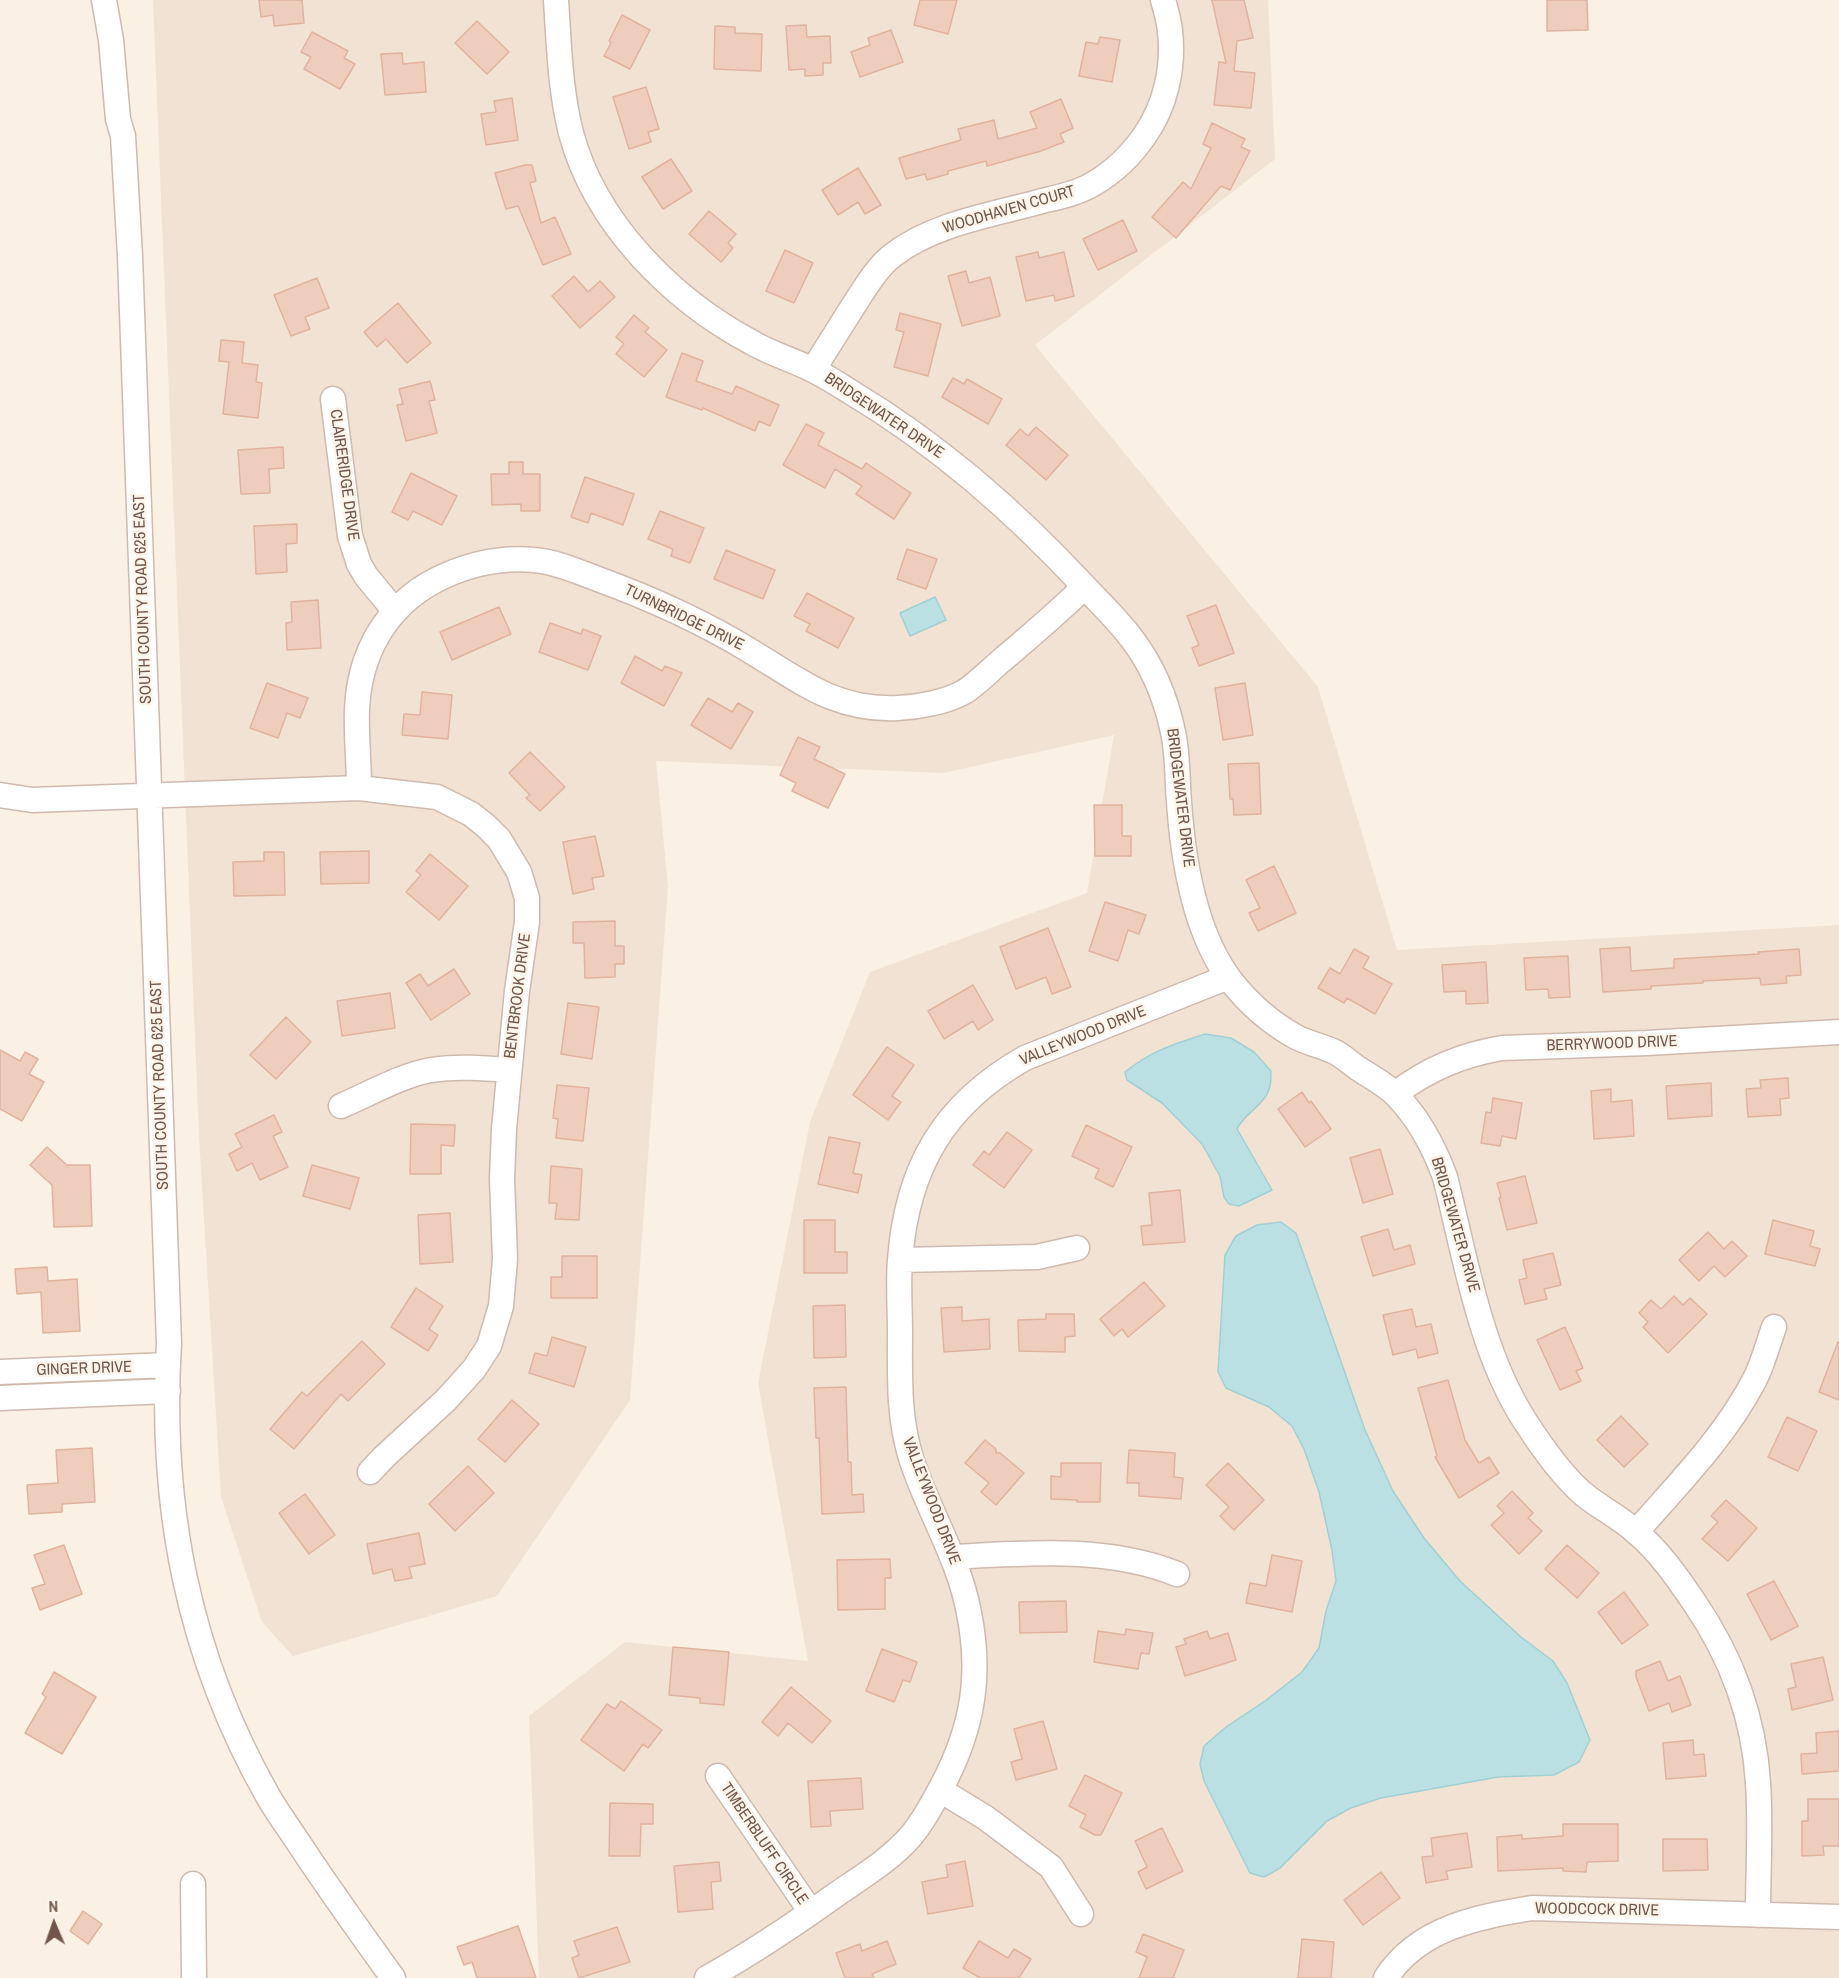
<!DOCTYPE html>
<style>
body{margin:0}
#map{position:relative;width:1839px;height:1978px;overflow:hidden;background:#fbf0e4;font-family:"Archivo Narrow",sans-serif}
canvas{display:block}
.north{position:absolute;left:24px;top:1894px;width:60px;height:60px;-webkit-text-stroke:4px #fef5ea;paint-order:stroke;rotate:358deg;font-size:16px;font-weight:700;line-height:24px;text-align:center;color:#72564b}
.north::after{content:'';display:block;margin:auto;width:21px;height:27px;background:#72564b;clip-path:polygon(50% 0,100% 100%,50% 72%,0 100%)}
</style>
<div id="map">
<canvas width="1839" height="1978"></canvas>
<div class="north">N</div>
</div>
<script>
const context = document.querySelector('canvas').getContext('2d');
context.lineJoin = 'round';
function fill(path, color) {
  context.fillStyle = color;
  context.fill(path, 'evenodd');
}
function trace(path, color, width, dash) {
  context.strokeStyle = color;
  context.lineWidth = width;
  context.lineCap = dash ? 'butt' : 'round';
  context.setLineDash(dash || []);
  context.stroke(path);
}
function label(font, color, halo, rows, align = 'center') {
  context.font = font + ' "Archivo Narrow",sans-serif';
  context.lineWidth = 5;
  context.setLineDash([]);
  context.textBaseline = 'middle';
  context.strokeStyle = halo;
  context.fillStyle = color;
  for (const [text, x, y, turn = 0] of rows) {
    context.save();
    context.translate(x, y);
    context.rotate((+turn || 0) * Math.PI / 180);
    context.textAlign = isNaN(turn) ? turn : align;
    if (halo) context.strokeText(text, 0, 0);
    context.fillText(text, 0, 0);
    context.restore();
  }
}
const residential = new Path2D(`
 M153,0H1268L1275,159L1035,345L1318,687L1397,950L1839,925V1978H539L529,1716L625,1642L808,1661L758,1383L810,1122L870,972L1087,893L1114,735L943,773L656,761L668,887L630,1400L497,1596L293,1656L262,1622L221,1497L199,1137Z`);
const water = new Path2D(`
 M935,597L946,620L910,636L900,613Z
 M1205,1034L1231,1038L1254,1052L1271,1071C1271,1076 1271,1082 1270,1086C1266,1105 1244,1113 1237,1129L1272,1190L1239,1206L1229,1204L1224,1197L1220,1176L1202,1144L1162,1103L1127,1080L1125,1072C1151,1051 1174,1044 1205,1034Z
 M1281,1222L1296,1233L1365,1430L1393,1491L1424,1538L1460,1581L1521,1637L1553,1661L1567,1683L1590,1740L1579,1762L1554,1775L1498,1777L1381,1798L1351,1808L1327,1821L1280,1868L1264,1877L1250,1873L1204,1781L1200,1764L1204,1746L1226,1727L1265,1701L1302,1672L1319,1648L1326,1611L1336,1581L1332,1550L1319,1492L1304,1449L1292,1426L1269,1407L1226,1388L1218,1372L1225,1255L1236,1236L1257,1225Z`);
const building = new Path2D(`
 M259,0H302L304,23L274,26L273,15L261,17Z
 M920,0H957L948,34L914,25Z
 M1212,0H1244L1253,38L1237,41L1234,71L1255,73L1251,108L1214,105L1219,62L1226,63Z
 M1547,0H1587L1588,30L1547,31Z
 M622,15L650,30L630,69L604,56L611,43L609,41Z
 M477,21L509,52L487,74L455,43Z
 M806,25L807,37L830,36L831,63H823V75L805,76V69L789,70L786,26Z
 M715,26L735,27V33L762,34L761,71L714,69Z
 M891,30L903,62L860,77L851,52L870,45L868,38Z
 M312,32L348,51L344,58L355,64L340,89L304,69L311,57L301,52Z
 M1100,37L1120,40L1112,82L1079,76L1086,42L1098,44Z
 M402,53L403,64L424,62L426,92L385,95L381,54Z
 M646,87L659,129L648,132L651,142L629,149L613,97Z
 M512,98L518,140L486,145L481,114L496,112L494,101Z
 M1061,99L1073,128L1060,134L1064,142L1041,151L987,166L986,161L948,171V174L927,180L925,174L906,179L899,158L961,140L958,129L994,120L998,139L1037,128L1030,112Z
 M1212,123L1245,139L1241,147L1250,151L1230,190L1221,186L1176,238L1152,217L1183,182L1191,189L1211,148L1203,144Z
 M671,159L692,191L663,209L642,177Z
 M525,165H532L536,181L530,183L541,223L555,217L571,254L543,265L518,206L506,209L495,173Z
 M858,168L881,205L865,214L858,202L838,215L822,190Z
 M709,211L736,234L728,243L733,248L721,262L689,234Z
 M1123,220L1137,251L1098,270L1083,239Z
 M785,250L813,263L794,303L766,291Z
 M1038,252L1039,258L1064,252L1074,296L1055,301L1054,295L1026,301L1016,257Z
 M966,271L969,283L990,277L1000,316L962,326L948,276Z
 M574,276L588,292L600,281L615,297L580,328L552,296Z
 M317,278L329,308L305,317L310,329L291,336L274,295Z
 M398,303L431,343L407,363L386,339L377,347L364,332Z
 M900,313L941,324L928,376L894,367L904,332L896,330Z
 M634,315L649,328L645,332L667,350L644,377L616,354L624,344L616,337Z
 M221,340L244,342L242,363L258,365L256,382L262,383L258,418L223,414L229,362L219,361Z
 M682,353L703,361L696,381L732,394L736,386L779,405L770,426L759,421L755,431L703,408L702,410L666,397Z
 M953,378L964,384L967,379L1002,399L988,424L942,397Z
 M430,381L435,400L429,401L437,433L406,441L397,405L403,404L399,389Z
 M806,424L824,433L818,445L862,469L866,463L911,493L894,519L856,494L862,486L835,469L825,488L783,465Z
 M1036,427L1068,455L1046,480L1006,445L1020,429L1028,436Z
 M283,447L284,468L269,469L270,493L241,494L238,450Z
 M509,462H523V474H540V511H521V504L492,505L491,474H509Z
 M411,473L457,496L442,525L413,511L408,520L392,512Z
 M585,477L634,494L623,525L591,513L588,523L571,517Z
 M660,511L704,528L690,563L671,556L673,549L648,539Z
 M297,524V543L286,544L287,572L256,574L254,526Z
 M907,549L937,559L926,589L897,579Z
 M726,550L775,570L763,599L714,579Z
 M807,593L854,618L838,648L806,631L810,624L794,616Z
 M318,600L321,648L287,650L286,623L292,622L291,602Z
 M1216,605L1234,653L1199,666L1192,648L1199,645L1187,616Z
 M499,607L511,634L452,660L440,632Z
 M550,623L581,634L583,629L601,636L588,670L539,652Z
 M635,656L662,671L665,666L682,673L664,706L621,683Z
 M267,683L308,698L300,718L287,713L278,738L250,728Z
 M1245,683L1253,735L1223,740L1215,688Z
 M422,692L452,695L448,739L402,735L404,714L420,715Z
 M708,698L732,712L738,703L753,712L731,749L691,725Z
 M798,737L820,747L814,759L845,774L828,808L792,791L796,783L780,775Z
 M530,752L565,787L540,811L526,798L530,795L509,773Z
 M1259,763L1261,814L1234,815L1233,799H1230L1228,764Z
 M1094,805H1122V836H1131V856H1095Z
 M595,836L604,876L592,878L594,889L573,894L563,842Z
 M369,851V883L321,884L320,852Z
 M264,852H284L285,895L234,896L233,862L264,861Z
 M430,854L468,886L439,920L406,892L421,875L416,871Z
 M1274,866L1296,913L1258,931L1249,913L1260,908L1246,880Z
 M1105,902L1146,915L1139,934L1128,930L1118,961L1089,951Z
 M615,921V946H624V964H615V977L585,978L584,943H573V922Z
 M1048,928L1071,987L1052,994L1046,977L1016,989L1000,947Z
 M1630,947L1631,971L1674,968V959L1759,954L1758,952L1799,949L1801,975L1786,976L1787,983L1761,985L1760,978L1703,981V983L1651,986V989L1603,992L1600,949Z
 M1354,949L1369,957L1363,968L1392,984L1375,1014L1347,998L1344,1003L1318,988L1330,968L1340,974Z
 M1568,956L1570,997L1549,998L1548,989L1526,990L1524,958Z
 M1486,962L1488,1003L1466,1004V991L1444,992L1442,965Z
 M454,969L470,994L431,1020L406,983L420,974L428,986Z
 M973,985L993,1020L978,1030L973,1021L944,1039L928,1011Z
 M390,993L395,1028L342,1036L337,1001Z
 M568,1003L599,1007L592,1059L561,1054Z
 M286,1017L311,1042L276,1079L250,1055Z
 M887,1047L914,1065L892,1096L901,1102L888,1120L853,1095Z
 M0,1050L20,1061L25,1052L38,1059L29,1074L44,1082L22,1121L0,1109Z
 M1788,1078L1789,1098L1780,1099L1781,1115L1748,1117L1746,1089L1761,1088L1760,1080Z
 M1711,1083L1712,1116L1668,1119L1666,1086Z
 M557,1085L589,1088L583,1141L556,1138L558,1119L553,1118Z
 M1611,1089V1102L1632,1100L1634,1136L1594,1139L1591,1091Z
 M1302,1092L1309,1103L1311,1101L1331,1129L1305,1147L1278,1109Z
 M1493,1098L1522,1103L1516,1139L1502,1136L1500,1146L1481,1143L1486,1112L1491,1113Z
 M274,1115L282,1132L273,1136L288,1167L260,1180L252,1163L237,1171L229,1154L242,1147L235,1134Z
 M411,1124L455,1125L454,1146L441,1145V1174H410Z
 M1086,1125L1132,1147L1113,1187L1095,1178L1099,1169L1072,1156Z
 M1007,1132L1032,1150L1004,1188L973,1165L984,1151L989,1155Z
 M829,1137L860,1143L853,1173L862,1175L858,1193L818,1184Z
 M47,1147L67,1165H90L92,1226L54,1227L52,1185L30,1165Z
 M1380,1149L1393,1194L1363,1203L1350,1158Z
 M312,1165L359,1178L350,1209L303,1196Z
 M551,1166L582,1169L579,1220L555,1219L557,1203H549Z
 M1525,1176L1537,1223L1507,1230L1499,1198L1501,1197L1497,1183Z
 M1180,1190L1185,1242L1143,1245L1141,1226L1152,1225L1149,1193Z
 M450,1213L453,1262L420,1264L418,1215Z
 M804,1220H835V1252H847V1273H804Z
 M1773,1220L1814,1231L1810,1246L1820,1249L1815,1266L1765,1254Z
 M1388,1229L1394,1250L1410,1245L1415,1264L1373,1276L1361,1237Z
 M1708,1232L1724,1249L1732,1241L1747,1256L1725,1277L1714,1266L1699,1281L1679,1260Z
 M1553,1253L1561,1285L1544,1289L1547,1299L1525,1304L1519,1280L1527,1278L1523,1260Z
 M562,1256H597V1298H551V1277H562Z
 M47,1267L48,1281L77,1279L80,1331L43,1333L41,1292L17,1294L15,1269Z
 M1144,1282L1165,1306L1128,1337L1122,1329L1114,1336L1100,1319Z
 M416,1288L443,1306L429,1329L438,1335L428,1351L391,1327Z
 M1674,1296L1683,1305L1690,1298L1707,1314L1668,1353L1643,1327L1648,1322L1639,1313L1651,1300L1661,1309Z
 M845,1305L846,1357L814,1358L813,1306Z
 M962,1307V1321L989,1319L990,1349L944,1352L941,1308Z
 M1412,1309L1416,1327L1431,1324L1438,1353L1418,1358L1416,1349L1393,1355L1383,1315Z
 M1046,1314H1074L1075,1336L1065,1337V1352L1019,1351L1018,1320L1046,1319Z
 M1565,1327L1583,1368L1576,1371L1581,1381L1560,1390L1537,1340Z
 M552,1337L586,1347L574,1387L529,1373L535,1353L547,1356Z
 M362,1341L385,1364L348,1401L341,1394L294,1449L270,1429L302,1392L307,1396Z
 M1838,1342L1839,1343V1400L1819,1392Z
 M1448,1380L1465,1440L1479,1463L1489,1457L1499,1473L1459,1498L1435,1457L1437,1456L1418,1388Z
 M846,1387L848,1462H851L852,1495L863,1494L864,1512L822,1514L819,1438H816L814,1388Z
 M512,1400L539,1424L505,1462L478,1439Z
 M1621,1416L1648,1444L1624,1467L1597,1440Z
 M1787,1417L1817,1431L1798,1471L1768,1457Z
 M985,1440L996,1449V1453H1000L1024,1473L996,1505L981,1492L989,1483L965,1463Z
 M92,1448L95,1502L62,1504V1512L29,1514L27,1485L58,1483L56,1450Z
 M1129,1450L1175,1453L1174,1477L1183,1478L1181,1499L1139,1496V1483H1127Z
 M1061,1463H1101L1100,1502H1077V1500L1051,1499V1476L1061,1477Z
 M1228,1463L1264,1500L1234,1530L1220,1516L1229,1507L1206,1485Z
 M468,1466L494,1493L455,1531L429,1504Z
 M1512,1491L1533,1513L1528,1518L1542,1531L1519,1554L1491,1525L1504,1513L1497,1506Z
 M305,1494L335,1535L309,1554L279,1513Z
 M1726,1500L1757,1528L1728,1561L1702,1539L1718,1522L1711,1516Z
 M419,1533L425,1564L409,1567L412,1578L395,1581L392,1569L373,1574L367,1544Z
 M64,1545L82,1594L40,1610L32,1588L45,1584L34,1555Z
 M1567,1545L1599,1573L1577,1598L1545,1569Z
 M1272,1555L1302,1561L1292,1612L1246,1603L1250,1583L1266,1586Z
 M890,1559L891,1578H885V1609L838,1610L837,1560Z
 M1774,1581L1798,1626L1771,1640L1747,1594Z
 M1624,1592L1648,1625L1622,1644L1598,1612Z
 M1066,1601L1067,1632L1020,1633L1019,1602Z
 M1126,1629L1153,1633L1149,1654L1141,1653L1138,1669L1094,1662L1098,1631L1125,1635Z
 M1207,1631L1210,1639L1228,1633L1236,1660L1185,1676L1176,1647L1186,1644L1184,1639Z
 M673,1647L729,1652L724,1705L700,1703V1698L669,1695Z
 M882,1649L917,1662L910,1682L903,1680L894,1702L866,1691Z
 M1823,1657L1833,1700L1792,1710L1788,1689L1796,1687L1791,1664Z
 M1660,1661L1668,1681L1680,1676L1691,1705L1672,1712L1669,1703L1649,1711L1636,1677V1671Z
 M54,1672L96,1697L62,1754L25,1733L46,1697L42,1694Z
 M791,1687L831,1721L812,1743L788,1723L778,1736L762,1722Z
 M621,1701L662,1730L648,1748L643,1744L624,1771L581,1740L607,1704L615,1709Z
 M1043,1721L1057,1769L1016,1780L1011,1762L1022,1759L1014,1729Z
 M1839,1731V1771L1802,1774L1801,1754L1817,1753L1816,1733Z
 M1693,1740L1694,1755L1704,1754L1706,1776L1666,1779L1663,1743Z
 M1085,1775L1122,1793L1101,1835H1095L1080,1827L1086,1815L1069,1806Z
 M861,1778L863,1809L830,1811L831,1826L811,1827L808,1781Z
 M1808,1799H1839V1846H1823L1824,1855L1802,1856V1821H1808Z
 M610,1803L653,1804V1824H641L640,1856H609Z
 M1563,1824H1618V1861L1587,1862L1586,1872L1563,1871V1868L1498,1871L1497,1837L1522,1835V1839L1563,1836Z
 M1162,1828L1183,1871L1146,1889L1138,1872L1147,1867L1135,1841Z
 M1467,1833L1472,1867L1446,1871L1448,1879L1426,1883L1422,1857L1433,1856L1431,1838Z
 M1663,1839H1707L1708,1870L1663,1871Z
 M965,1861L973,1906L928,1914L922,1882L948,1877L946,1865Z
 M719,1862L721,1881L711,1882L713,1909L678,1912L674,1866Z
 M1381,1872L1400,1898L1363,1925L1344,1900Z
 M83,1911L102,1924L88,1944L70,1931Z
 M518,1926L536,1978H477L472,1962L464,1965L457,1947Z
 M617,1927L630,1962L579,1978L572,1958L579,1955L574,1941Z
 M1143,1934L1184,1950L1173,1978H1139L1147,1957L1136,1952Z
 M1302,1939L1334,1942L1331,1978H1298Z
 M887,1941L896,1964L872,1974L874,1978H845L836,1953L860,1944L862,1951Z
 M979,1941L1008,1958L1014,1949L1031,1959L1019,1978H980L963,1968Z`);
const minor = new Path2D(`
 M104,0L111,40L118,119L123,136L130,256L169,1343C159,1506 188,1656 269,1798C279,1815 291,1831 302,1848C331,1892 362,1935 393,1978
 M556,0C559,44 560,90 571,133C595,223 671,299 751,342C771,354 794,360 815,371C827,377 838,384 849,391C939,445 1013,510 1084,586C1100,603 1118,620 1132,639C1152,665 1166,699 1173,732C1178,755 1177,778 1179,802C1183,860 1195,934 1231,981C1249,1004 1271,1023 1296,1037C1308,1043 1321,1046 1333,1051C1342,1055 1350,1063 1359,1069C1371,1077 1387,1085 1397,1096C1419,1119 1434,1147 1445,1177C1465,1256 1480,1352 1525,1421C1541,1446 1559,1472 1581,1492C1598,1507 1620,1517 1636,1532C1659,1551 1677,1577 1694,1602C1731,1656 1754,1717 1758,1783C1761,1827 1758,1871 1758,1915
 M813,370C826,349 839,329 852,308C864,290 875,269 893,255C935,223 992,215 1042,201C1059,197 1078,193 1093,184C1114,172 1132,154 1145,135C1166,105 1174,67 1170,31C1169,21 1166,10 1163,0
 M333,399L350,536L359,564L366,576L394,610
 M359,788C359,762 356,736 357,710C359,654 386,606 436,580C466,565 500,557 534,560C553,561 577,571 595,578C650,598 702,621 752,652C802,682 836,711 898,708C919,707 946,702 964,692C977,684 989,671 1001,661C1029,637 1058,613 1084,587
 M0,795L32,800L359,788L437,797L471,814L486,826L499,839L519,872L527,898V922L517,991L504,1129L502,1179L505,1259L501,1306L489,1346L474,1369L446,1400L384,1457L370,1472
 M1395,1094C1428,1069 1461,1055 1502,1048L1647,1043L1839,1032
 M341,1106C369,1094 402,1075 431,1070C457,1066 483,1068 509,1070
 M900,1260L1037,1257L1077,1248
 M0,1372L168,1365
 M0,1398L168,1391
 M1636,1532C1679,1483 1725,1437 1755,1379C1763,1363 1768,1344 1774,1327
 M953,1557C1027,1553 1107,1546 1177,1574
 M718,1776L811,1912
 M940,1790L986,1818L1051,1867L1081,1914
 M193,1884L194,1978
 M707,1978C752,1953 795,1924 837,1894C863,1876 890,1860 911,1836C920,1825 928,1812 935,1799C970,1738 983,1683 969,1613C959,1558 928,1511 911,1458C898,1416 900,1376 900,1332C900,1308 898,1283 900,1260C907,1167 944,1104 1025,1058L1228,977
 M1386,1978C1418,1928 1477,1917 1532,1908L1839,1917`);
const streetNames = [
 ["WOODHAVEN COURT",1009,210,-16],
 ["BRIDGEWATER DRIVE",884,416,34],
 ["CLAIRERIDGE DRIVE",344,475,82],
 ["SOUTH COUNTY ROAD 625 EAST",143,599,-92],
 ["TURNBRIDGE DRIVE",684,618,26],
 ["BRIDGEWATER DRIVE",1180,798,83],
 ["BENTBROOK DRIVE",518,996,-83],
 ["VALLEYWOOD DRIVE",1083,1036,-22],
 ["BERRYWOOD DRIVE",1612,1044,-2],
 ["SOUTH COUNTY ROAD 625 EAST",160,1085,-92],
 ["BRIDGEWATER DRIVE",1455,1225,74],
 ["GINGER DRIVE",84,1369,-2],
 ["VALLEYWOOD DRIVE",931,1501,69],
 ["TIMBERBLUFF CIRCLE",764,1844,56],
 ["WOODCOCK DRIVE",1597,1910,1]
];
fill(residential, '#f2e2d3');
fill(water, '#bae0e3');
trace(water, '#a1d0d4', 1.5);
fill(building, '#efcdbd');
trace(building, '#e0b39e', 1.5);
trace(minor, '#cebaae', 27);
trace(minor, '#fff', 24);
label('16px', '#72564b', '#fef5ea', streetNames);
</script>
